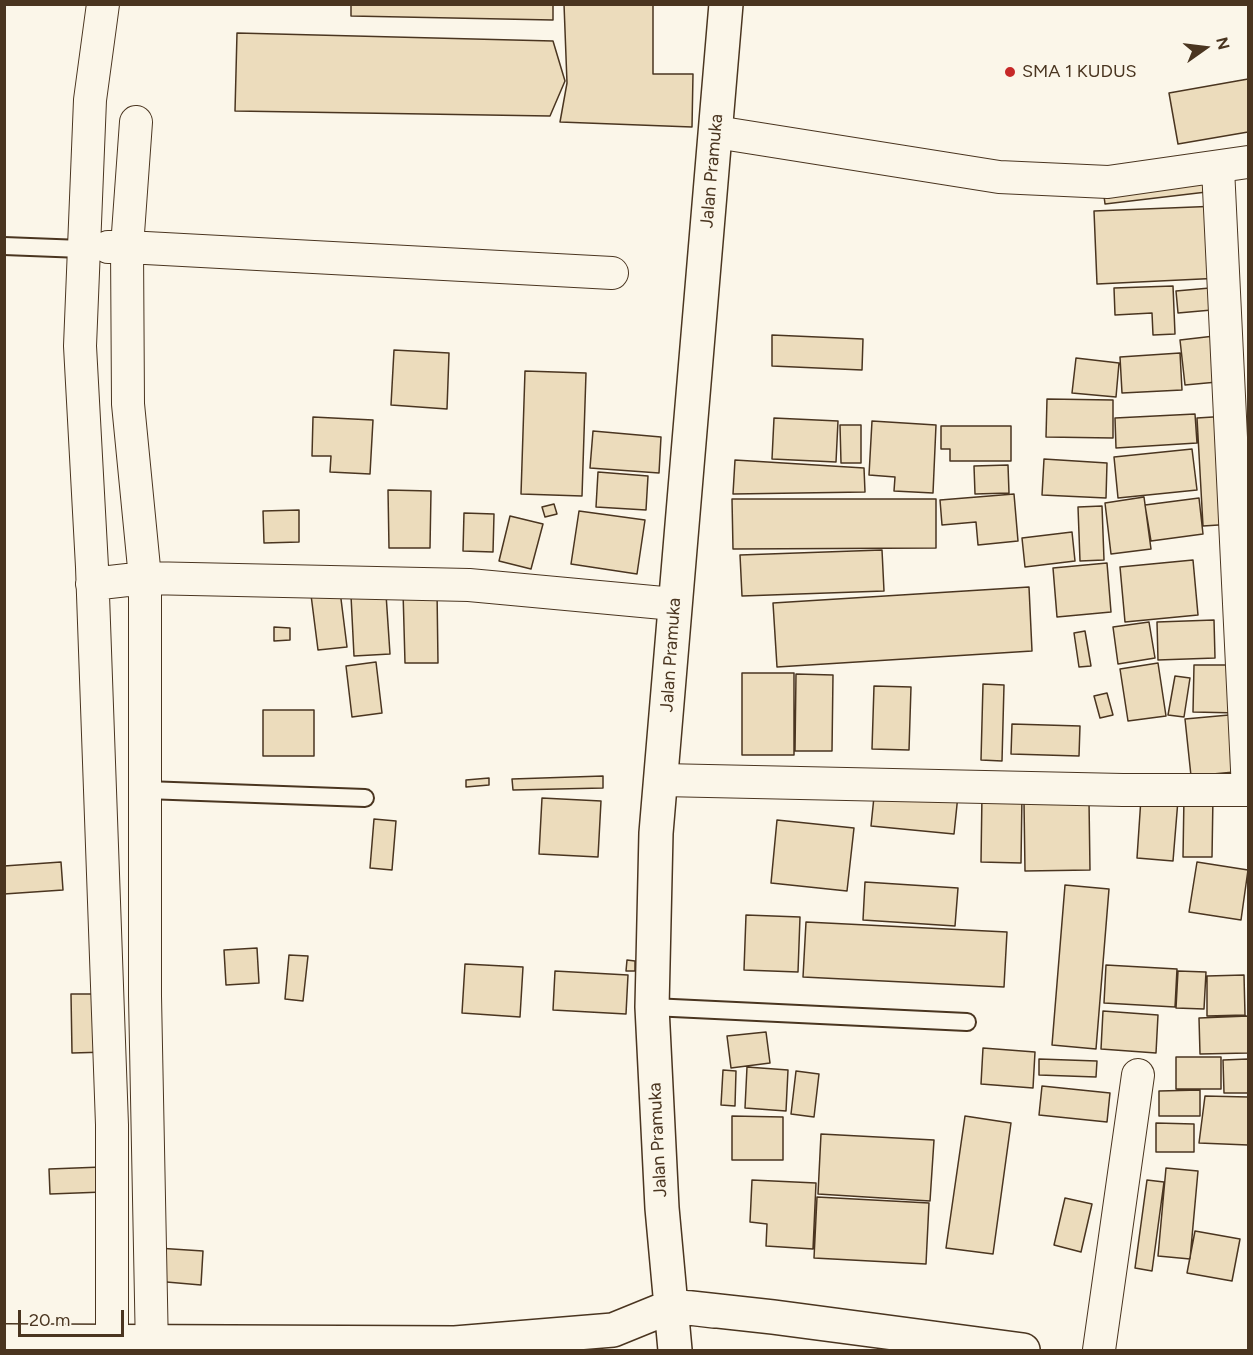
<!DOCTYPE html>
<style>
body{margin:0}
#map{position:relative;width:1253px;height:1355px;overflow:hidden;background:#fbf6e9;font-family:Figtree,sans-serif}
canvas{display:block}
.frame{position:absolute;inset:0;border:6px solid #4a3520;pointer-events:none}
.north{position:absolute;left:1175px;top:18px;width:60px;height:60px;-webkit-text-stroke:4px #fbf6e9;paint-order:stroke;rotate:76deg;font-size:16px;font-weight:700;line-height:24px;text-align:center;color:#4a3520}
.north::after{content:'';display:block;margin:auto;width:21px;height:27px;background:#4a3520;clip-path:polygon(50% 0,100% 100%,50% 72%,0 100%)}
.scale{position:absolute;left:18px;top:1310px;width:106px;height:27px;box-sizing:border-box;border:3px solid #4a3520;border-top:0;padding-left:8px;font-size:18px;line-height:21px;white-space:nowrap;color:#4a3520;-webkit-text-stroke:4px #fbf6e9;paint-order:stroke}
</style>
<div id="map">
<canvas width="1253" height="1355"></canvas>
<div class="frame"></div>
<div class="north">N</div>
<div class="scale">20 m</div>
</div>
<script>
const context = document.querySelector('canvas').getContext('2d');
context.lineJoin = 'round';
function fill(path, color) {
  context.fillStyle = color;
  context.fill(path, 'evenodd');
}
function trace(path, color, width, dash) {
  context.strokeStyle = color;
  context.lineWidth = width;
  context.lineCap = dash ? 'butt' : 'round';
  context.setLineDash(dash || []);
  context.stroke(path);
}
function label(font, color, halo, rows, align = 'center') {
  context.font = font + ' Figtree,sans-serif';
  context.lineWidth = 4.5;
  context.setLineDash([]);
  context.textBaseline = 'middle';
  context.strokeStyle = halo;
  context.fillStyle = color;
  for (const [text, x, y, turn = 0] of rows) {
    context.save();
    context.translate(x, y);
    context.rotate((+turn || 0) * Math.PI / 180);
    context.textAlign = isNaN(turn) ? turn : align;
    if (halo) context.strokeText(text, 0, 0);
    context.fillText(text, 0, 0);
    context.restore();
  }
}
const building = new Path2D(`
 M351,4H553V20L351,16Z
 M564,4H653V74H693L692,127L560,122L567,83Z
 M237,33L553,41L565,81L550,116L235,111Z
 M1248,79V132L1178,144L1169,93Z
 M1213,174L1215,191L1105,204L1103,188Z
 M1219,206L1222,278L1097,284L1094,211Z
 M1173,286L1175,334L1153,335L1152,313L1115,315L1114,288Z
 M1221,287L1223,309L1178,313L1176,291Z
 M772,335L863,339L862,370L772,366Z
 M1223,335L1228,381L1185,385L1180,340Z
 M394,350L449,353L447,409L391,405Z
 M1180,353L1182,390L1122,393L1120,357Z
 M1076,358L1119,363L1116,397L1072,393Z
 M525,371L586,373L582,496L521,494Z
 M1047,399L1113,400V438L1046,437Z
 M1195,414L1197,443L1116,448L1115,418Z
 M1229,416L1234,524L1203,526L1197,418Z
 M313,417L373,420L370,474L330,472L331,456H312Z
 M774,418L838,421L836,462L772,459Z
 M872,421L936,425L933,493L894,491L895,477L869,475Z
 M840,425H861V463H841Z
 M941,426H1011V461H950V449H941Z
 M593,431L661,437L659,473L590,468Z
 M1192,449L1197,490L1118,498L1114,457Z
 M1044,459L1107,463L1106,498L1042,495Z
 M735,460L864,468L865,492L733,494Z
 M1008,465L1009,493L975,494L974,466Z
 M598,472L648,476L646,510L596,507Z
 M388,490L431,491L430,548H389Z
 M1014,494L1018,541L978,545L976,522L942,525L940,500Z
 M1144,497L1151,549L1111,554L1105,503Z
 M1199,498L1203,534L1151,541L1145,505Z
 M732,499H936V548L733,549Z
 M554,504L557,514L545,517L542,507Z
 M1102,506L1104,560L1080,561L1078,507Z
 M299,510V542L264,543L263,511Z
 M579,511L645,520L637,574L571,564Z
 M464,513L494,514L493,552L463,551Z
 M510,516L543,524L531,569L499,561Z
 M1072,532L1075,561L1025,567L1022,538Z
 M882,550L884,591L742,596L740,555Z
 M1193,560L1198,615L1125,622L1120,567Z
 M1107,563L1111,612L1057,617L1053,568Z
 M339,583L347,647L318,650L310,587Z
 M1029,587L1032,651L777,667L773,603Z
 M437,590L438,663H405L403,591Z
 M386,594L390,654L354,656L351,596Z
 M1214,620L1215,658L1158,660L1157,622Z
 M1149,622L1155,658L1118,664L1113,627Z
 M274,627L290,628V640L274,641Z
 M1085,631L1091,666L1079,667L1074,633Z
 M376,662L382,713L352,717L346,666Z
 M1158,663L1166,716L1128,721L1120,669Z
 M1194,665H1240L1239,713L1193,712Z
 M742,673H794V755H742Z
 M796,674L833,675L832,751H795Z
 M1175,676L1190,678L1184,717L1168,715Z
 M983,684L1004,685L1002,761L981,760Z
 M874,686L911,687L909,750L872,749Z
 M1107,693L1113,715L1100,718L1094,696Z
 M263,710H314V756H263Z
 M1240,714L1245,771L1191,776L1185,719Z
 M1012,724L1080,726L1079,756L1011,754Z
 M603,776V788L513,790L512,779Z
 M489,778V785L466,787V780Z
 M875,787L958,795L954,834L871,826Z
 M982,794L1022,795L1021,863L981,862Z
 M1184,796H1213L1212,857H1183Z
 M542,798L601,801L598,857L539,854Z
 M1141,798L1178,800L1173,861L1137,858Z
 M1089,801L1090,870L1025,871L1024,802Z
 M374,819L396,821L392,870L370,868Z
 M777,820L854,828L847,891L771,883Z
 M61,862L63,890L4,894V866Z
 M1197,862L1248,870L1241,920L1189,912Z
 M865,882L958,888L955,926L863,920Z
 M1065,885L1109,889L1096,1049L1052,1045Z
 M746,915L800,917L798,972L744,970Z
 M806,922L1007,932L1004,987L803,977Z
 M257,948L259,983L226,985L224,950Z
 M289,955L308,956L303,1001L285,999Z
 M627,960L635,961V971H626Z
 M465,964L523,967L520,1017L462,1013Z
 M1106,965L1177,969L1175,1007L1104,1003Z
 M555,971L628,975L626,1014L553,1010Z
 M1178,971L1206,972L1204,1009L1176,1008Z
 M1244,975L1245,1015L1207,1016V976Z
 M71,994H105L107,1052L72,1053Z
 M1103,1011L1158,1015L1156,1053L1101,1049Z
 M1248,1016V1053L1200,1054L1199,1018Z
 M766,1032L770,1063L731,1068L727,1036Z
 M983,1048L1035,1052L1033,1088L981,1084Z
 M1176,1057H1221V1089H1176Z
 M1039,1059L1097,1061L1096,1077L1039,1075Z
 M1248,1059V1093H1224L1223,1060Z
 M747,1067L788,1070L786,1111L745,1108Z
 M723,1070L736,1071L735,1106L721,1105Z
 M796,1071L819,1074L814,1117L791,1114Z
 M1042,1086L1110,1093L1107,1122L1039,1115Z
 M1200,1090V1116H1159V1091Z
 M1205,1096L1248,1097V1145L1199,1143Z
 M732,1116L783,1117V1160H732Z
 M965,1116L1011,1123L993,1254L946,1248Z
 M1156,1123L1194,1124V1152H1156Z
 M821,1134L934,1140L930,1201L818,1194Z
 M102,1167L103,1192L50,1194L49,1169Z
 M1166,1168L1198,1171L1190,1259L1158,1256Z
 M752,1180L816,1183L813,1249L766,1246L767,1224L750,1222Z
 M1147,1180L1164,1182L1152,1271L1135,1268Z
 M817,1197L929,1203L926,1264L814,1258Z
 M1065,1198L1092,1204L1081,1252L1054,1245Z
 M1195,1231L1240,1239L1232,1281L1187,1273Z
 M157,1248L203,1251L201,1285L155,1281Z`);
const lane = new Path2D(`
 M4,246L82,249
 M146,790L365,798
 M652,1007L967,1022`);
const street = new Path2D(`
 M103,4L90,100L80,346L92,567L112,1125V1350
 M136,122L127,247L612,273
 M716,132L999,177L1108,182L1248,162
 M92,584L145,578L128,404L127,247H108
 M662,780L1123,790H1248L1218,168
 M152,1350L145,996V578L469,585L674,604
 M1099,1350L1138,1075`);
const secondary = new Path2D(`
 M691,1308L773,1317L1023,1350
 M4,1341L455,1343L613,1330L672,1306L714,1311
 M675,1350L662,1208L652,1007L656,833L726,4`);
const markers = [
 [1010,72,6,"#c62828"]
];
const poiNames = [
 ["SMA 1 KUDUS",1022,72]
];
const streetNames = [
 ["Jalan Pramuka",712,171,-85],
 ["Jalan Pramuka",671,655,-86],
 ["Jalan Pramuka",658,1140,-93]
];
fill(building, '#ecdcbc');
trace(building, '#4a3520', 1.5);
trace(lane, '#4a3520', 20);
trace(street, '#4a3520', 34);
trace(secondary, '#4a3520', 36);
trace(lane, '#fbf6e9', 16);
trace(street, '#fbf6e9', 32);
trace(secondary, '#fbf6e9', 33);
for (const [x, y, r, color] of markers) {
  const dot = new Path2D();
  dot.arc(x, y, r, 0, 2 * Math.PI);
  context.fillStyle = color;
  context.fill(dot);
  trace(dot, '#fbf6e9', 2);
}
label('18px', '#4a3520', '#fbf6e9', poiNames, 'left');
label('18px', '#4a3520', '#fbf6e9', streetNames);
</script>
